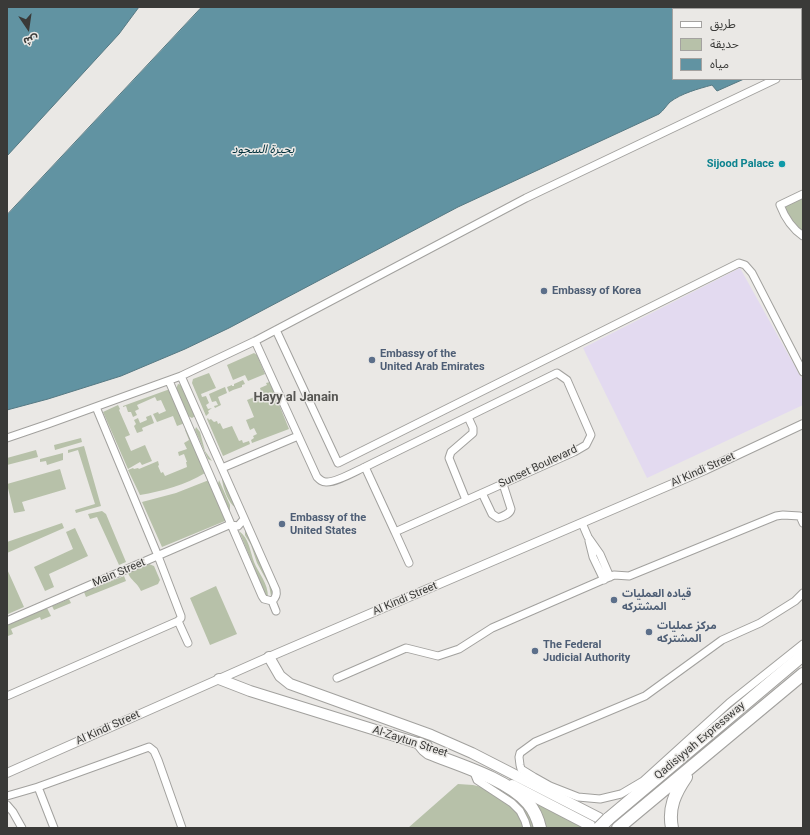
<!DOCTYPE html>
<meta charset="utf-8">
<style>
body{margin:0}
#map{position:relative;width:810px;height:835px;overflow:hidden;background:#eae8e5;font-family:Roboto,"Noto Sans Arabic",sans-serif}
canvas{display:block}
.frame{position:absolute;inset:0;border:8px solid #3a3a38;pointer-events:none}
.legend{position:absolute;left:672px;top:8px;width:130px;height:72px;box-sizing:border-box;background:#eae8e5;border:1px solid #a4a2a0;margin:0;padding:5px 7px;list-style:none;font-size:12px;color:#3a3a38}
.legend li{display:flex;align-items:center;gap:8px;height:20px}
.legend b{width:20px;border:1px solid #a4a2a0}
.north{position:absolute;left:8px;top:8px;width:40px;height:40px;-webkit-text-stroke:3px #eae8e5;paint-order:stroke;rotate:167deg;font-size:11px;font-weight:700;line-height:16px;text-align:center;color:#3a3a38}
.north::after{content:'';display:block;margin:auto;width:14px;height:18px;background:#3a3a38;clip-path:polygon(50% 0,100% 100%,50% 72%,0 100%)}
</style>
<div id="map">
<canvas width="810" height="835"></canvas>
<div class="frame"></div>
<ul class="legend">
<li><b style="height:5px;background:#fff"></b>طريق</li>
<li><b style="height:11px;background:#b7c1a9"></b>حديقة</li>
<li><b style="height:11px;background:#6193a2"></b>مياه</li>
</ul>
<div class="north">ش</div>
</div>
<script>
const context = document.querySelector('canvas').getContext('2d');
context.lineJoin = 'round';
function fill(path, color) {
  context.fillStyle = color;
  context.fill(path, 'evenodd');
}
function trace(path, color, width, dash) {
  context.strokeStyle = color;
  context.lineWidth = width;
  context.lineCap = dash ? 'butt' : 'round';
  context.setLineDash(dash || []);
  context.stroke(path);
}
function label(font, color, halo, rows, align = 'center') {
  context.font = font + ' Roboto,"Noto Sans Arabic",sans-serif';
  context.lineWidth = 3;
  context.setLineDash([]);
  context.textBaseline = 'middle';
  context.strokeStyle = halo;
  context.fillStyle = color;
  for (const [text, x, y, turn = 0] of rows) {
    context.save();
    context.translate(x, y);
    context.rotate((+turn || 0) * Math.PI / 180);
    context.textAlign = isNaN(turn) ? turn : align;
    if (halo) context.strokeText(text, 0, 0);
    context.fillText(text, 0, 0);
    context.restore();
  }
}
const industrial = new Path2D(`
 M740,268L803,381V405L647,478L583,348Z`);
const green = new Path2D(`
 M803,196V235L792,224L783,206Z
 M254,353L257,355L265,374L248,381L245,375L233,380L227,365Z
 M209,373L216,388L201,394L202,397L206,396L209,403L206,405L208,409L212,408L208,411L209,413L206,416L192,383L193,379Z
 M243,380L245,384L242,385V387L233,390L229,392L227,387L232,385V386H234V384Z
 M270,382L289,429L252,443L251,440L254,438L253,436L257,434L254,428L250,430L246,420L254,417L247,400L262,394L260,388L267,385L266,383Z
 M178,384L182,385L195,416L192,418L188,416L176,389Z
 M225,387L227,393L218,397L221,405L215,408L214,406L218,405L216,401L212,402L209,394Z
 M170,389L185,423L177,426L173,416L157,422L153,414L158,412L159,414L166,411L161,400L157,401L155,397L137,405L139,409L135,411L137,415L133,417L131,412H128L126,406L123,407V406Z
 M118,405L120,409L119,410L130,435L125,437L131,451L145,445L152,461L142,465L140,462L128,469L103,412Z
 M151,415L154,423L142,428L143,431L137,433L134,426L136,424L134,420L138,418L140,423L147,420L146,417Z
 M208,418L209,420L211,419L214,422L217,421L218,424L220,423L223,429L232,426L239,441L242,440L243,443L249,441L250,444L223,456L207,419Z
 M196,427L200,432L205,451L212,461L208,459L195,430Z
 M187,429L205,473C185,485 163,491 140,495L128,470L133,468L134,469L138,468L139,469L158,461L159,465L158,466L161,473L163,472L165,476L187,467L186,462H187L184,454L179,456L178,452L187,449L184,443L189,440L185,430Z
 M81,438L82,442L55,450L54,445Z
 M84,446L101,506L76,513L75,510L95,504L78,450L68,453V450Z
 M36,450L38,457L7,465V458Z
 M63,453V460L47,465L46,461L40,462V459Z
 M60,469L66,489L22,502L25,511L14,513L7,484Z
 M222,479H223L236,508C228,503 223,488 222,479Z
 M209,480L226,520L225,521L162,547L142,502L176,493Z
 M219,480L230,505V512L218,484Z
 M102,511L106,514L126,562L119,565L97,517L90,519L88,514Z
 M62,523L64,528L7,553V542Z
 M75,528L88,556L49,574L54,587L45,591L34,567L73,549L66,532Z
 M245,529L273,592L271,596L269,585L257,563L251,545L245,535Z
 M239,531C249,538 250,551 254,562C259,574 268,583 268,597L265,594Z
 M149,564L154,566L160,580L158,584L141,591C137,582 131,581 128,573Z
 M7,569L24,607L8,614L7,603Z
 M124,576L126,581L86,597L84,592Z
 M216,586L237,634L210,645L190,598Z
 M69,599L71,603L54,610L52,606Z
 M47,608L51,616L41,620L40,617L11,629L13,634L8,636L7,625Z
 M458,784L473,785L530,798L583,828H408Z`);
const water = new Path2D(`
 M7,7H139L119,34L7,156Z
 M202,7H803V45L801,44V9H673V79H744L717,91L712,85C698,89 682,93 670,102C666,106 664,110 659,114L458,207L229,328L185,349L121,376L48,399L7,410V215Z`);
const minor = new Path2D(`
 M801,67L803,66
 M803,194L780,205C785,218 791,228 803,236
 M276,330L338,463L739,263L745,265L752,273L803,372
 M255,341L317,477C320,480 322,482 326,482C335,483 356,471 365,467L557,373L567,380L591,435L586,445L574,452L395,532L365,467
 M169,381L262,596L264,599L272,601C276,598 277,595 276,590L181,376
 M7,438L48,424L181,376L255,341L526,198L776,79
 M222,468L298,436
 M482,493L492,514L498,518C504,516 510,514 511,509L503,484
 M466,500L449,458L451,452L473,433V428L468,417
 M582,523L588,537L600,554L610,577
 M231,525L238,526L244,519
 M395,532L409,563
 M589,541L593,557L604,580
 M803,593L795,601L760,623L722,640L645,696L535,742L520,753L519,757L520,765L521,769L534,777L550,786L578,797L600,799L621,794L643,781L729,703L803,644
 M272,601L276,611
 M7,621L231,524
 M178,621L188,643
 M337,678L406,648L438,656L459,649L492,628L614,575L629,576L776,516L783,515L800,516L803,523
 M7,696L178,621L181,618V616L158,556L96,407
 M473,770L477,780L512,803L520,811L525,821L527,828
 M38,787L54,828
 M7,796L38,787L149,747L154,751L158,760L182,828
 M7,805L13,812L22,828`);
const tertiary = new Path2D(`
 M7,773L269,657L705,470L803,424`);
const secondary = new Path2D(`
 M269,657L280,676L290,684L431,735L472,753L599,818
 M219,679L250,691L427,746
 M512,785L591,826`);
const motorway = new Path2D(`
 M420,744L424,749L429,753C459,765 507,779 528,803C534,810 538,819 540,828
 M608,819L803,655
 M618,828L803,674
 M672,828C668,808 675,793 686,777`);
const motorwayBridge = new Path2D(`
 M599,828L608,819`);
const markers = [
 [782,164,4,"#0f9aa8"],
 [544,291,4,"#5c6f8a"],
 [372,360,4,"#5c6f8a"],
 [282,524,4,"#5c6f8a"],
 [614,600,4,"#5c6f8a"],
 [649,632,4,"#5c6f8a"],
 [535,651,4,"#5c6f8a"]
];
const cultureNames = [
 ["Sijood Palace",774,164]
];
const serviceNames = [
 ["Embassy of Korea",552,291],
 ["Embassy of the",380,354],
 ["United Arab Emirates",380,367],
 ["Embassy of the",290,518],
 ["United States",290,531],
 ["قياده العمليات",622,594],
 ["المشتركه",622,607],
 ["مركز عمليات",657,626],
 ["المشتركه",657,639],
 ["The Federal",543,645],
 ["Judicial Authority",543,658]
];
const streetNames = [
 ["Sunset Boulevard",538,467,-25],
 ["Al Kindi Street",703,470,-24],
 ["Main Street",119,573,-23],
 ["Al Kindi Street",405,599,-23],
 ["Al Kindi Street",108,728,-24],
 ["Qadisiyyah Expressway",700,741,-40],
 ["Al-Zaytun Street",410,742,18]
];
const waterNames = [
 ["بحيرة السجود",263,150]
];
const quarterNames = [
 ["Hayy al Janain",296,398]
];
fill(industrial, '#e3daf0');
fill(green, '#b7c1a9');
fill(water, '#6193a2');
trace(water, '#557882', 1);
trace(minor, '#a2a19e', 9);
trace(tertiary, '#a2a19e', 10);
trace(secondary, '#a2a19e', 12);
trace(motorway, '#a2a19e', 14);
trace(minor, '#fff', 7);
trace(tertiary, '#fff', 8);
trace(secondary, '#fff', 10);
trace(motorway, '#fff', 12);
trace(motorwayBridge, '#a2a19e', 14, []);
trace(motorwayBridge, '#fff', 12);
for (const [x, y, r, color] of markers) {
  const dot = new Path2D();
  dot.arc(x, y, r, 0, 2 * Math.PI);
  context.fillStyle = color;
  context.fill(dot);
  trace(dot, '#eae8e5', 1.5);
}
label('bold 11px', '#0d838f', '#eae8e5', cultureNames, 'right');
label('bold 11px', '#4e5e75', '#eae8e5', serviceNames, 'left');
label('11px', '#3a3a38', '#eae8e5', streetNames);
label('italic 12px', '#00313d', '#eae8e5', waterNames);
label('bold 13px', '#575653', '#eae8e5', quarterNames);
</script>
